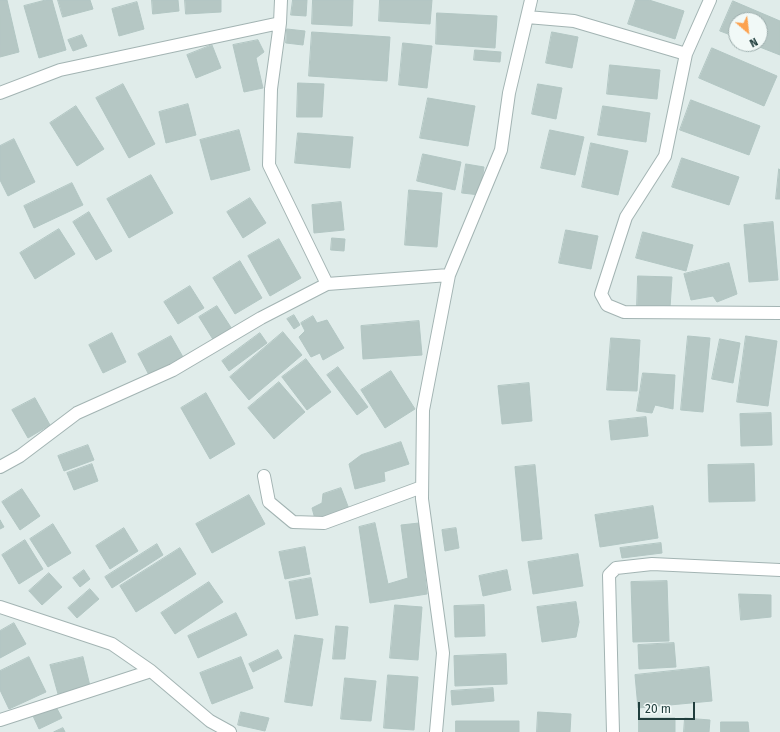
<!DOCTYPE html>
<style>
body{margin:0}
#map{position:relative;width:780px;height:732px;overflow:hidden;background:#e0ecea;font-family:"Fira Sans",sans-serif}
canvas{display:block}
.north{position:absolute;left:728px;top:12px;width:40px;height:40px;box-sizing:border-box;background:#f1f9f7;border:1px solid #9daead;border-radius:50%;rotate:152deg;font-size:11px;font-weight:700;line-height:16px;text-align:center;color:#203e3d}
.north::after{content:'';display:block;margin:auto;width:14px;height:18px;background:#fca24f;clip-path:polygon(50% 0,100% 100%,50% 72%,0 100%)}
.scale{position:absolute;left:638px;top:702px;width:57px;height:18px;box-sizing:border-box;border:2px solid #203e3d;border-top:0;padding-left:5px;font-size:12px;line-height:14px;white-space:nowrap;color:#203e3d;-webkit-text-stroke:3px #f1f9f7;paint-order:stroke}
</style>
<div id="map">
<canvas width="780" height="732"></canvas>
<div class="north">N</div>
<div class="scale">20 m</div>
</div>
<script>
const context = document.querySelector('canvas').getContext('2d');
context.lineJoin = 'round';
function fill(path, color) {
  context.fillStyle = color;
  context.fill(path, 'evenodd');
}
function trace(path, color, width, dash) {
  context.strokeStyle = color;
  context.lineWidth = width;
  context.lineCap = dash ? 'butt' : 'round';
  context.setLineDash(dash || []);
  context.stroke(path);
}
const building = new Path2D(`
 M0,0H7L19,52L0,57Z
 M46,0H52L66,50L39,58L24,6Z
 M58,0H90L93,9L63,17Z
 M152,0H178L179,11L153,14Z
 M185,0H221V12L186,14Z
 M293,0H307L306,16L291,15Z
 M313,0H353L352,26L312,24Z
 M380,0H432L430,24L379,21Z
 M636,0H649L684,11L675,39L628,24Z
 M733,1L780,21V55L752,44H760V20H736V37L720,31Z
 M137,2L144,29L119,36L112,9Z
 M437,13L497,16L495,48L436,44Z
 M287,29L305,31L303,45L286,43Z
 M312,32L390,37L387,81L309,76Z
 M552,32L578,37L572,68L546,63Z
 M82,35L87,46L73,51L68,40Z
 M258,40L264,52L256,58L263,88L244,92L233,45Z
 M403,43L432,46L427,88L399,85Z
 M212,45L221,68L196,78L187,55Z
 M712,48L777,76L764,106L699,78Z
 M475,50L501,52L500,62L474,60Z
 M610,65L660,70L657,99L607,94Z
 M298,83L324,84L322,117H297Z
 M123,84L155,144L129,158L96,98Z
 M538,84L562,88L556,119L532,114Z
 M428,98L475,106L468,146L420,138Z
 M691,100L760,126L749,155L680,130Z
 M188,104L196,135L166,143L159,112Z
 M76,106L104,149L77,166L50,123Z
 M603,106L650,113L646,142L598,135Z
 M239,130L250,170L211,180L200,140Z
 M550,130L584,137L575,175L541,168Z
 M298,133L353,137L350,168L295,163Z
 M14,139L35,182L8,196L0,180V146Z
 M591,143L628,151L618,195L582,187Z
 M423,154L461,162L455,190L417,181Z
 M682,158L739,177L729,205L672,187Z
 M466,164L484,167L480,195L462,193Z
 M779,169L780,170V199H776Z
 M151,175L173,213L129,238L107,199Z
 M72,183L83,205L34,228L24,206Z
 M409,190L442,193L437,247L405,245Z
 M250,198L266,223L243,238L227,212Z
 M341,202L344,230L314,233L312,205Z
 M89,212L112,251L96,260L73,222Z
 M773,222L778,280L749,282L744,225Z
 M59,229L75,254L35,279L20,253Z
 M566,230L598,236L591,269L559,263Z
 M643,232L693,245L686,271L636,258Z
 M332,238L345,239L344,251L331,250Z
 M279,239L301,278L270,296L248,256Z
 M240,261L262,298L235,314L213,278Z
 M729,263L737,294L717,302L713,296L691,300L684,274Z
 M638,276L672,277L670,308L637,307Z
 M190,286L204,308L178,324L164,302Z
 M217,306L232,329L214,341L199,317Z
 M294,315L300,325L294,329L287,319Z
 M313,316L317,323L327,320L344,348L323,360L320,353L311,357L299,337L305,331L301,323Z
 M419,321L422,355L363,359L361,326Z
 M283,332L302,355L249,400L230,377Z
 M112,333L126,362L103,373L89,345Z
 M260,333L267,343L229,371L222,361Z
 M171,336L183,357L149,375L138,354Z
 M688,336L710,338L703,412L681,410Z
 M746,336L777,341L768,406L737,402Z
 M611,338L640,340L637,391L607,390Z
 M720,339L740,343L733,383L712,379Z
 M306,359L331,392L307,410L282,377Z
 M338,367L368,407L357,415L327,375Z
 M391,371L415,409L385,428L361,390Z
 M643,373L675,375L673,409L655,405L652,413L637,411Z
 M279,382L305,412L274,439L248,408Z
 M529,383L532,421L502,424L498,386Z
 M206,393L235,444L210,459L181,408Z
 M35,398L50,425L28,438L12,410Z
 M771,413L772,445L741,446L740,414Z
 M646,417L648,436L611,440L609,421Z
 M401,442L409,464L384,472L385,481L355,489L349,464L361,455Z
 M88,445L94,460L64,471L58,456Z
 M92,464L98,481L74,490L67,473Z
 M754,464L755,501L709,502L708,465Z
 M535,465L542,539L522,541L515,467Z
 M341,488L349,509L315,519L312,508L322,503L323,494Z
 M22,489L40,516L20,530L2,502Z
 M249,495L265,524L212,553L196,524Z
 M653,506L658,538L600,547L595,515Z
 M0,520L4,527L0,529Z
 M375,523L388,584L408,578L401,525L419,523L427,594L370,603L359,527Z
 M53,524L71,553L48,567L30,539Z
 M124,528L138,551L110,569L96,546Z
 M456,528L459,548L445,551L442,530Z
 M25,540L43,569L19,584L2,555Z
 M661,543L662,553L622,558L620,548Z
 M157,544L163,555L112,588L105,577Z
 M305,547L310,574L285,579L279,552Z
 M180,548L196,574L136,612L120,586Z
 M578,554L583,586L533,594L528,562Z
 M84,570L90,579L80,587L73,578Z
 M507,570L511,590L483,596L479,576Z
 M49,573L62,587L42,605L29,591Z
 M311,578L318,615L296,619L289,582Z
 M667,581L669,641L633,642L631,582Z
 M209,582L223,602L175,634L161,613Z
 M90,589L99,599L77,618L68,608Z
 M739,594L771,595V617L741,620Z
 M576,602L579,622L576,637L542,642L537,607Z
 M395,605L422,607L418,660L390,658Z
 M484,605L485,636L455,637L454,606Z
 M236,613L247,635L198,658L188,636Z
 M14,623L26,644L0,658V631Z
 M336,626L348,627L345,659H333Z
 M295,635L323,639L312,706L285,702Z
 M674,643L676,667L639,669L638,645Z
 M278,650L282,658L253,672L249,664Z
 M506,654L507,684L455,686L454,656Z
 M29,657L46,692L9,709L0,690V671Z
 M83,657L90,686L58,694L50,665Z
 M241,657L253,688L212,704L200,673Z
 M709,667L712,701L638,708L635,675Z
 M388,675L418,677L414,730L384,728Z
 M345,678L376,681L371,721L341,719Z
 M493,688L494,701L452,705L451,691Z
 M55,705L62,718L39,729L33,716Z
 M241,712L269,718L265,731L238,725Z
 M538,712L571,714L570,732H537Z
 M639,718H675V732H639Z
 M685,718L710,720L709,732H684Z
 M456,721H519V732H456Z
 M721,722H748L749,732H721Z
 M63,728L65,732H54Z`);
const street = new Path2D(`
 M281,0L280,23L271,89L269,165L327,284
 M710,0L686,54L665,156L626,217L601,294L607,305L624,312L780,313
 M527,17L574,21L686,54
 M0,93L60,70L280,23
 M0,467L20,456L77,413L173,370L261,318L327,284L449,275
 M264,476L269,502L293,522L324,523L422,487
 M0,607L112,644L151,671L210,721L230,732
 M0,720L151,671
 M436,732L443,653L422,499L423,410L449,275L501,150L509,93L531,0
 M613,732L609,575L616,568L652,564L780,570`);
fill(building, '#b5c7c4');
trace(building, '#b2c6c3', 1);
trace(street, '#a3b4b3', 14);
trace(street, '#fff', 12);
</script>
